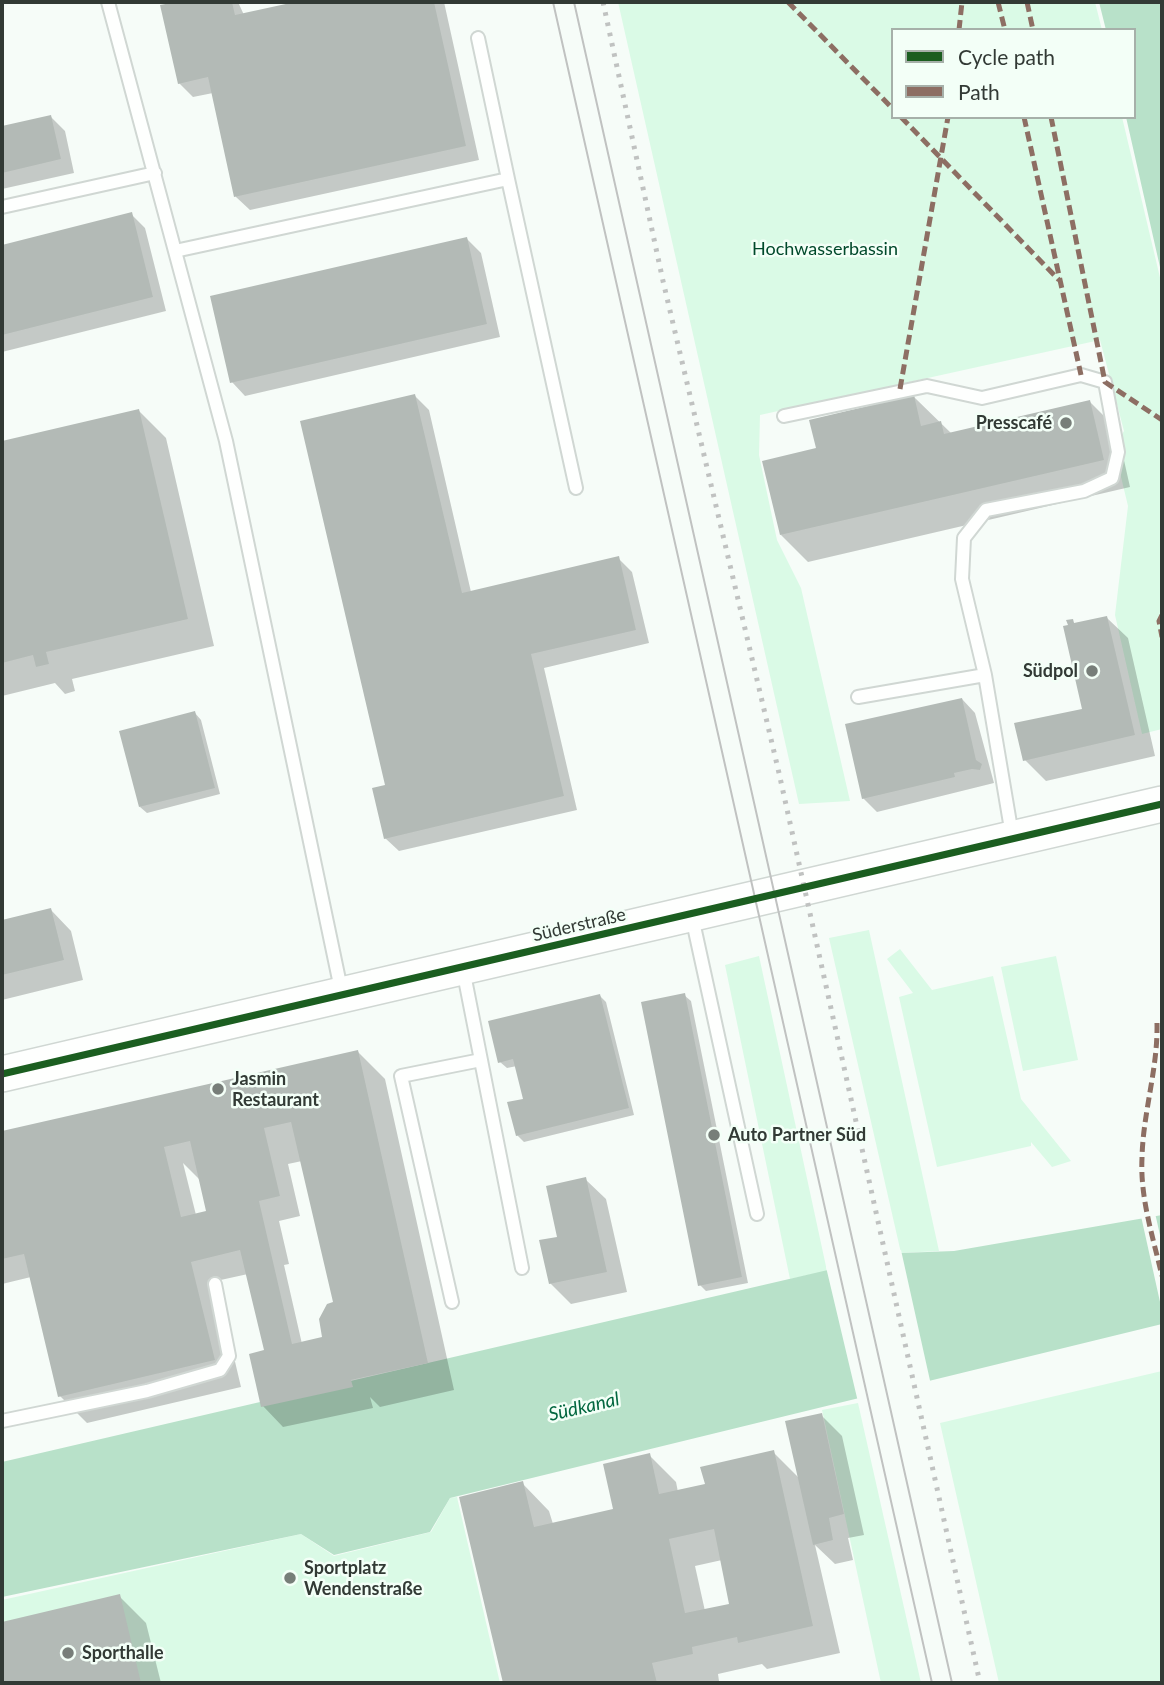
<!DOCTYPE html>
<meta charset="utf-8">
<style>
body{margin:0}
#map{position:relative;width:1164px;height:1685px;overflow:hidden;background:#f6fcf8;font-family:Lato,sans-serif}
canvas{display:block}
.frame{position:absolute;inset:0;border:4px solid #323a35;pointer-events:none}
.legend{position:absolute;left:891px;top:28px;width:245px;height:91px;box-sizing:border-box;background:#f3fff7;border:2px solid #a6b0a9;margin:0;padding:9px 12px;list-style:none;font-size:21px;color:#323a35}
.legend li{display:flex;align-items:center;gap:14px;height:35px}
.legend b{width:35px;border:2px solid #a6b0a9}
</style>
<div id="map">
<canvas width="1164" height="1685"></canvas>
<div class="frame"></div>
<ul class="legend">
<li><b style="height:9px;background:#1b5e20"></b>Cycle path</li>
<li><b style="height:9px;background:#8d6e63"></b>Path</li>
</ul>
</div>
<script>
const context = document.querySelector('canvas').getContext('2d');
context.lineJoin = 'round';
function fill(path, color) {
  context.fillStyle = color;
  context.fill(path, 'evenodd');
}
function trace(path, color, width, dash) {
  context.strokeStyle = color;
  context.lineWidth = width;
  context.lineCap = dash ? 'butt' : 'round';
  context.setLineDash(dash || []);
  context.stroke(path);
}
function label(font, color, halo, rows, align = 'center') {
  context.font = font + ' Lato,sans-serif';
  context.lineWidth = 5;
  context.setLineDash([]);
  context.textBaseline = 'middle';
  context.strokeStyle = halo;
  context.fillStyle = color;
  for (const [text, x, y, turn = 0] of rows) {
    context.save();
    context.translate(x, y);
    context.rotate((+turn || 0) * Math.PI / 180);
    context.textAlign = isNaN(turn) ? turn : align;
    if (halo) context.strokeText(text, 0, 0);
    context.fillText(text, 0, 0);
    context.restore();
  }
}
const green = new Path2D(`
 M618,2H1095L1102,30H893V117H1122L1162,286V729L1142,734L1115,615L1128,506L1114,448L1124,431L1100,340L760,415L759,455L777,540L801,588L850,801L799,804Z
 M869,930L939,1251L901,1253L829,938Z
 M900,949L932,990L993,976L1021,1099L1071,1161L1052,1167L1031,1142V1146L937,1167L899,997L913,993L887,959Z
 M759,956L827,1271L790,1279L725,965Z
 M1056,956L1078,1060L1023,1071L1001,967Z
 M1162,1371V1683H999L940,1423Z
 M858,1403L921,1683H881L822,1410Z
 M457,1497L500,1683H2V1600L301,1534L334,1556L431,1532L450,1498Z`);
const water = new Path2D(`
 M1099,2H1162V276L1126,117H1134V30H1106Z
 M1162,1215V1324L450,1498L430,1532L334,1555L301,1534L2,1597V1462L901,1253L954,1251Z`);
const pier = new Path2D(`
 M1155,1213L1162,1244V1311L1141,1216Z
 M901,1250L931,1385L858,1402L826,1267Z`);
const shadow = new Path2D(`
 M184,2H238L244,15L303,2H444L479,160L250,210L236,197L213,93L193,97L179,83L162,7Z
 M51,117L65,131L74,173L2,189V128Z
 M131,214L145,228L166,311L2,352V246Z
 M467,239L481,253L500,337L245,396L232,382Z
 M415,396L429,410L471,592L618,558L632,572L649,643L544,668L577,810L399,851L385,838Z
 M914,397L952,434L1090,402L1117,429L1130,487L808,562L781,535L818,450Z
 M139,411L166,438L214,646L72,679L75,691L65,694L55,683L2,696V439L4,442Z
 M1107,618L1128,638L1155,756L1046,781L1025,760L1084,711L1070,626L1072,621L1076,625Z
 M962,699L975,713L994,783L877,812L863,798Z
 M195,713L201,720L220,794L147,813L140,807Z
 M51,910L71,931L83,980L2,1000V922Z
 M684,995L691,1001L748,1283L706,1291L700,1285Z
 M600,996L606,1002L634,1115L524,1142L517,1135L525,1100L517,1066L507,1068L500,1062Z
 M358,1052L385,1079L454,1390L380,1407L370,1397L373,1408L283,1427L263,1406L267,1351L248,1274L216,1281L241,1387L87,1423L60,1396L31,1277L2,1284V1132ZM302,1161L335,1304L324,1339L302,1344L284,1265L289,1264L279,1221L300,1216L288,1164ZM183,1163L201,1181L209,1212L196,1215Z
 M585,1179L606,1199L627,1292L571,1304L550,1283L559,1238Z
 M821,1415L842,1436L864,1535L848,1538L853,1560L835,1564L815,1545L840,1653L767,1669L762,1664L718,1674L719,1681L710,1683H504L461,1498L522,1483L549,1511L553,1524L615,1510L649,1455L676,1482L678,1492L707,1486L773,1452L800,1479ZM722,1560L731,1606L705,1611L695,1566Z
 M119,1596L146,1623L161,1683H2V1624Z`);
const building = new Path2D(`
 M176,2H232L235,15L295,2H434L466,146L234,197L208,77L178,84L160,5Z
 M51,115L61,159L2,173V126Z
 M132,212L153,297L2,335V245Z
 M467,237L487,324L230,383L210,296Z
 M415,394L462,593L619,556L636,630L531,654L564,796L384,839L372,788L385,785L300,421Z
 M914,395L921,426L941,421L944,434L1090,400L1104,460L780,535L762,461L816,448L809,420Z
 M139,409L188,619L46,652L49,664L36,667L33,655L2,663V441Z
 M1107,616L1135,735L1023,761L1014,723L1082,709L1063,626L1068,625L1066,620L1073,619L1074,623Z
 M962,698L976,760L982,764L980,770L972,769L954,773L955,777L862,799L845,724Z
 M195,711L215,788L139,807L119,731Z
 M51,908L64,960L2,975V920Z
 M685,993L742,1277L698,1286L641,1002Z
 M600,994L629,1108L516,1136L507,1102L523,1099L513,1059L498,1063L488,1021Z
 M358,1050L428,1363L351,1380L353,1387L261,1407L249,1354L264,1350L240,1250L191,1262L215,1360L58,1397L24,1254L2,1259V1131ZM291,1122L333,1302L327,1304L319,1319L322,1337L292,1344L259,1201L280,1196L264,1128ZM190,1141L206,1211L181,1217L164,1147Z
 M586,1177L607,1272L549,1284L539,1240L557,1237L546,1186Z
 M822,1413L844,1514L829,1518L833,1540L813,1545L785,1421Z
 M774,1450L813,1626L738,1643L737,1637L692,1647L693,1654L652,1663L657,1683H503L459,1497L523,1481L534,1527L613,1509L603,1464L650,1453L659,1494L705,1484L700,1467ZM714,1529L729,1604L685,1613L669,1539Z
 M120,1594L141,1683H2V1622Z`);
const lane = new Path2D(`
 M108,2L226,441L342,994
 M478,38L508,179
 M2,207L155,173
 M175,251L508,179L576,488
 M784,416L927,386L982,398L1081,375L1105,382L1118,452L1112,478L1084,491L986,510L964,538L962,579L985,675L1012,835
 M858,697L985,675
 M692,917L757,1214
 M463,969L522,1268
 M452,1302L401,1076L481,1060
 M2,1421L147,1391L220,1370L229,1356L215,1284`);
const secondary = new Path2D(`
 M2,1074L1162,804`);
const tram = new Path2D(`
 M553,2L932,1683
 M574,2L952,1683`);
const rail = new Path2D(`
 M603,2L663,281L779,773L980,1683`);
const quiet = new Path2D(`
 M788,2L893,109
 M998,2L1005,30
 M1027,2L1033,30
 M959,30L962,2
 M901,117L1059,280
 M1024,117L1081,375
 M1051,117L1105,382L1162,420
 M900,389L948,117
 M1162,615L1159,621L1162,637
 M1157,1023C1158,1069 1143,1112 1142,1158C1140,1198 1153,1237 1162,1276`);
const cycleway = new Path2D(`
 M2,1074L1162,804`);
const markers = [
 [1066,423,7,"#777e79"],
 [1092,671,7,"#777e79"],
 [218,1089,7,"#777e79"],
 [714,1135,7,"#777e79"],
 [290,1578,7,"#777e79"],
 [68,1653,7,"#777e79"]
];
const parkNames = [
 ["Hochwasserbassin",825,249]
];
const poiNames = [
 ["Presscafé",1052,423,"right"],
 ["Südpol",1078,671,"right"],
 ["Jasmin",232,1079],
 ["Restaurant",232,1100],
 ["Auto Partner Süd",728,1135],
 ["Sportplatz",304,1568],
 ["Wendenstraße",304,1589],
 ["Sporthalle",82,1653]
];
const streetNames = [
 ["Süderstraße",579,925,-13]
];
const waterNames = [
 ["Südkanal",584,1407,-13]
];
fill(green, '#dafae6');
fill(water, '#b8e1c9');
fill(pier, '#f6fcf8');
fill(shadow, '#0003');
fill(building, '#b3bab6');
trace(lane, '#d0d7d3', 16);
trace(secondary, '#d0d7d3', 38);
trace(lane, '#fefffe', 12);
trace(secondary, '#fefffe', 35);
trace(tram, '#c0c2c1', 2);
trace(rail, '#c0c2c1', 5, [3.5, 7]);
trace(quiet, '#8d6e63', 5, [10, 5]);
trace(cycleway, '#1b5e20', 7);
for (const [x, y, r, color] of markers) {
  const dot = new Path2D();
  dot.arc(x, y, r, 0, 2 * Math.PI);
  context.fillStyle = color;
  context.fill(dot);
  trace(dot, '#f3fff7', 2.5);
}
label('18px', '#00492b', '#f3fff7', parkNames);
label('bold 18px', '#323a35', '#f3fff7', poiNames, 'left');
label('18px', '#323a35', '#f3fff7', streetNames);
label('italic 19px', '#02673f', '#f3fff7', waterNames);
</script>
